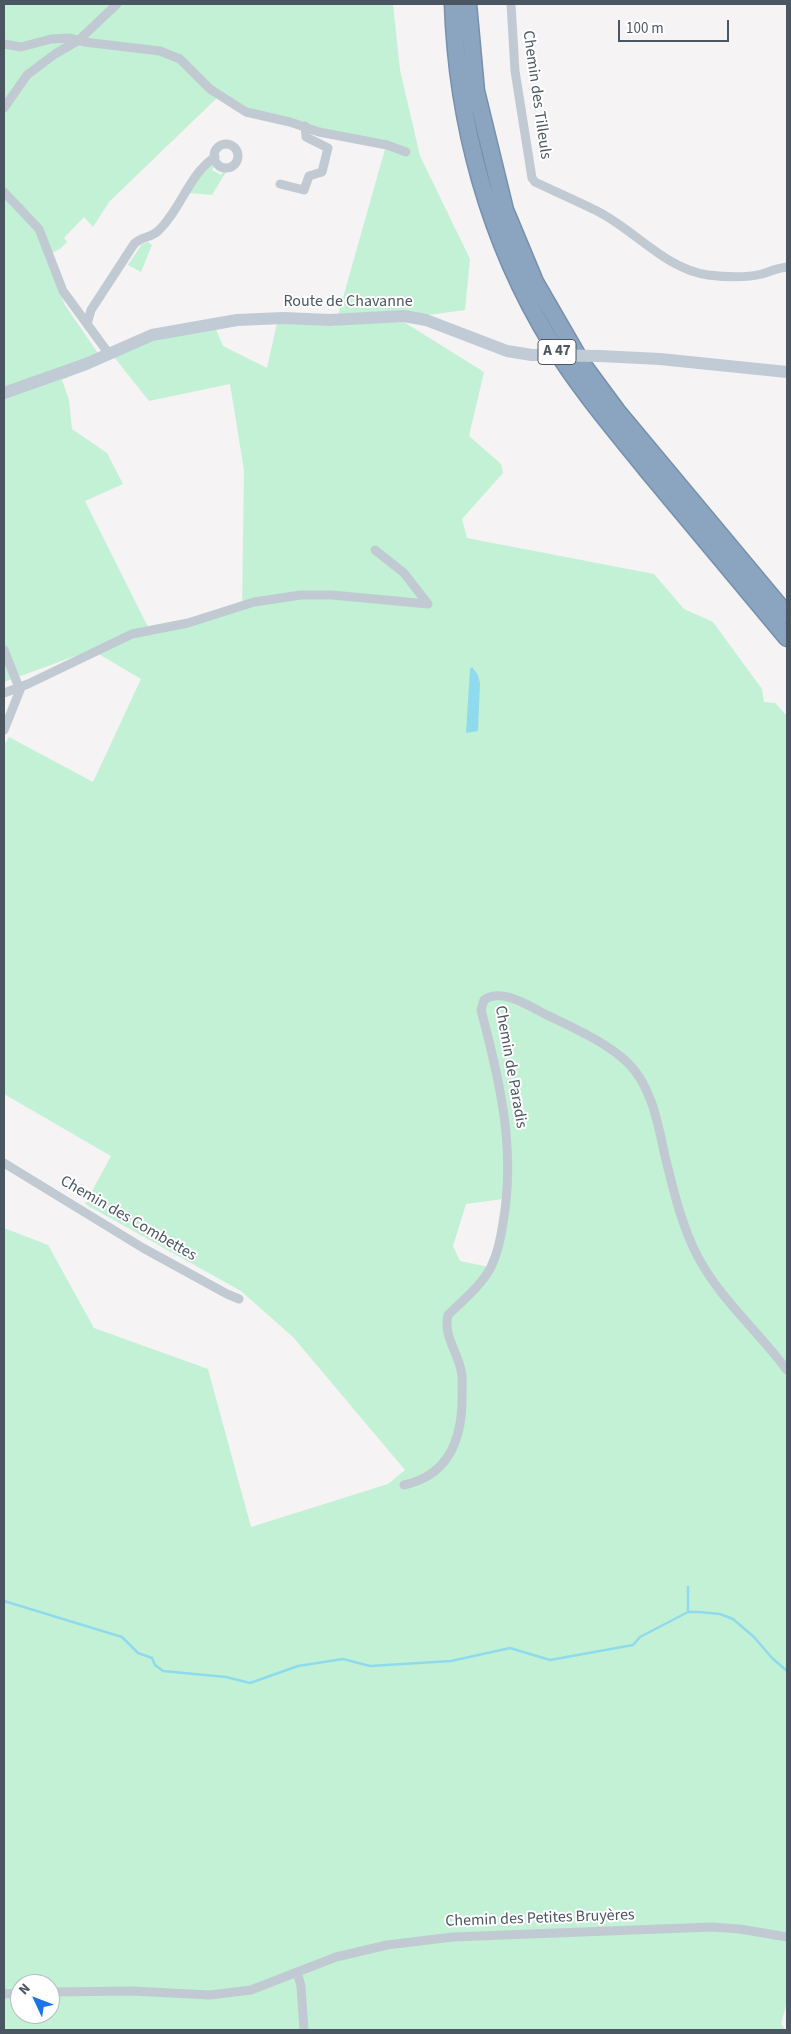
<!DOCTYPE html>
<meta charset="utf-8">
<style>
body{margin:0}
#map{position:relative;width:791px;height:2034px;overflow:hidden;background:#f5f3f3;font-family:"Source Sans 3",sans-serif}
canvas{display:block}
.frame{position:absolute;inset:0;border:5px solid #4a5661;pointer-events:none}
.north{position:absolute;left:10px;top:1974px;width:50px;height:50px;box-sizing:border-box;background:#fff;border:1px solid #b7bbc0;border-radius:50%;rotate:313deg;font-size:14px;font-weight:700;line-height:20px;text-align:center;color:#4a5661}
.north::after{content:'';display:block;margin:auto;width:18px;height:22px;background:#1a73e8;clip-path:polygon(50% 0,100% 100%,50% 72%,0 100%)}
.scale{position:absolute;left:618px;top:20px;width:111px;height:22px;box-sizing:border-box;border:2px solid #4a5661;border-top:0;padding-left:6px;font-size:15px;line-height:18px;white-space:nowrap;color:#4a5661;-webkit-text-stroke:4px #fff;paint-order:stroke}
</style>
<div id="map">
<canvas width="791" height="2034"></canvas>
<div class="frame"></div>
<div class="north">N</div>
<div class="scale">100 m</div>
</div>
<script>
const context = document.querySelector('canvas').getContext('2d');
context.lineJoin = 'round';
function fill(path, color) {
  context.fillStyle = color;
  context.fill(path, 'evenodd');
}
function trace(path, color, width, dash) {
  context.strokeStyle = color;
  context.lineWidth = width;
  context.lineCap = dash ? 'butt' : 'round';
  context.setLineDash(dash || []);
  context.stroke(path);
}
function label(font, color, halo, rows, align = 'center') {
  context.font = font + ' "Source Sans 3",sans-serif';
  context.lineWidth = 4;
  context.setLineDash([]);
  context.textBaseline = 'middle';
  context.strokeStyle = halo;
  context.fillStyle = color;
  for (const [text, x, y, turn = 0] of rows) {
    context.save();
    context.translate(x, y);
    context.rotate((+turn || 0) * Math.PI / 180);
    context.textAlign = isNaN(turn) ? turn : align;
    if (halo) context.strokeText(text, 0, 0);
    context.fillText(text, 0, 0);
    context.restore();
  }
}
const green = new Path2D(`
 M4,4H393L400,70L420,156L470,259L465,310L399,319L484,372L469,436L501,464L503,473L462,519L467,538L654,574L684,609L713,622L762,689L764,702L775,703L787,716V2002L781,2024L786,2030H4V1228L48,1245L94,1328L208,1369L251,1527L388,1484L405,1470L293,1337L241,1291L85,1204L111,1156L4,1094V745L9,737L93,782L141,679L92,650L4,682ZM222,93L252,112L385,149L335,326L277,323L267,368L223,346L215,327L153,338L114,357L149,401L230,384L244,470L242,610L152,635L85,501L123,484L107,453L72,429L69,400L62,380L104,362L65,305L45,256L60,249L67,242L64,238L84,217L93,227L109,202ZM510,1198L494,1268L460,1261L453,1246L466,1204ZM20,1984H50V2014H20Z
 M212,165L214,166L212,170L221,175L223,171L226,172L212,195L189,193L206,168Z
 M148,242L152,245L141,272L128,265L142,244Z`);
const water = new Path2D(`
 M472,667L478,675L480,683L478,731L466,733L470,669Z`);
const stream = new Path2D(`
 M4,1601L122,1637L138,1653L152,1658L155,1665L163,1671L226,1677L250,1683L298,1666L343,1659L370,1666L451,1661L510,1648L550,1660L633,1645L640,1637L688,1612H699L720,1614L733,1619L754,1637L772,1658L787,1671
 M688,1612V1587`);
const minor = new Path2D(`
 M511,4L515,71L532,178L535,182C556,192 577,201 597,211C635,230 665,269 708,275C724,277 746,278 762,274C771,271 778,268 787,267
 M4,44L21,47L51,39L70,38L84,42L160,51L180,59L210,89L246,112L290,122L319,132L387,145L406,152
 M4,108L27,75L55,54L79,40L117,4
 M214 156a12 12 0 1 1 24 0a12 12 0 1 1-24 0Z
 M280,184L304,190L309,176L322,172L328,148L306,137L305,126
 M4,192L39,229L63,291L109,354
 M87,324L91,310L134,244C141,236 151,238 158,231C180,211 189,174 215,157
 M4,650L20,690L4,730
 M4,693L28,684L132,634L188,623L254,602L301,595H332L428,604L404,573L375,550
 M4,1163L143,1248L227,1294L239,1299
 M404,1485C451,1475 463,1435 462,1393C462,1386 463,1378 461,1370C457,1351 443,1335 448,1315C462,1301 482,1285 491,1267C497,1255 501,1237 503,1223C516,1150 500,1081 481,1010L484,1000C501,988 526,1004 543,1013C571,1027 605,1041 628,1063C652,1087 658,1124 665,1156C673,1189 682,1227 698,1257C721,1300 758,1331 787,1370
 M297,1972L301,1986L304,2030
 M50,1992L132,1991L210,1995L251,1990L336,1957L387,1945L453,1937L711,1927L740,1929L787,1937
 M4,1994L20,1993`);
const secondary = new Path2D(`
 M600,356L660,359L787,372
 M4,393L86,364L152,335L237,320L283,318L330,320L404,316L426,320L507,351L532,355`);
const motorway = new Path2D(`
 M453,4C457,123 489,242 552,344C580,389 614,429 647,470C694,526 741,582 787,638
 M468,4L476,91L505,210L535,282L583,365L617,411L787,615`);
const secondaryBridge = new Path2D(`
 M532,355L600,356`);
const shields = [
 [557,352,38]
];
const shieldNames = [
 ["A 47",557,352]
];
const streetNames = [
 ["Chemin des Tilleuls",536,95,82],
 ["Route de Chavanne",348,302],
 ["Chemin de Paradis",510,1067,80],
 ["Chemin des Combettes",128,1219,30],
 ["Chemin des Petites Bruyères",540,1919,-2]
];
fill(green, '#c3f1d5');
fill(water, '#90daee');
trace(stream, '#90daee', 2.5);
trace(motorway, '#7690ad', 19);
trace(minor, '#c1cad2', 9);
trace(secondary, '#c1cbd6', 12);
trace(motorway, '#8ba5c1', 16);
trace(secondaryBridge, '#c1cbd6', 12);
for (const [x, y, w] of shields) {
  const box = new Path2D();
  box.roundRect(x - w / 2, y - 12.5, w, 25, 4);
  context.fillStyle = '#fff';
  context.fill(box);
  trace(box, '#4a5661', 1);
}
label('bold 15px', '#4a5661', null, shieldNames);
label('16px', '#4a5661', '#fff', streetNames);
</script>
